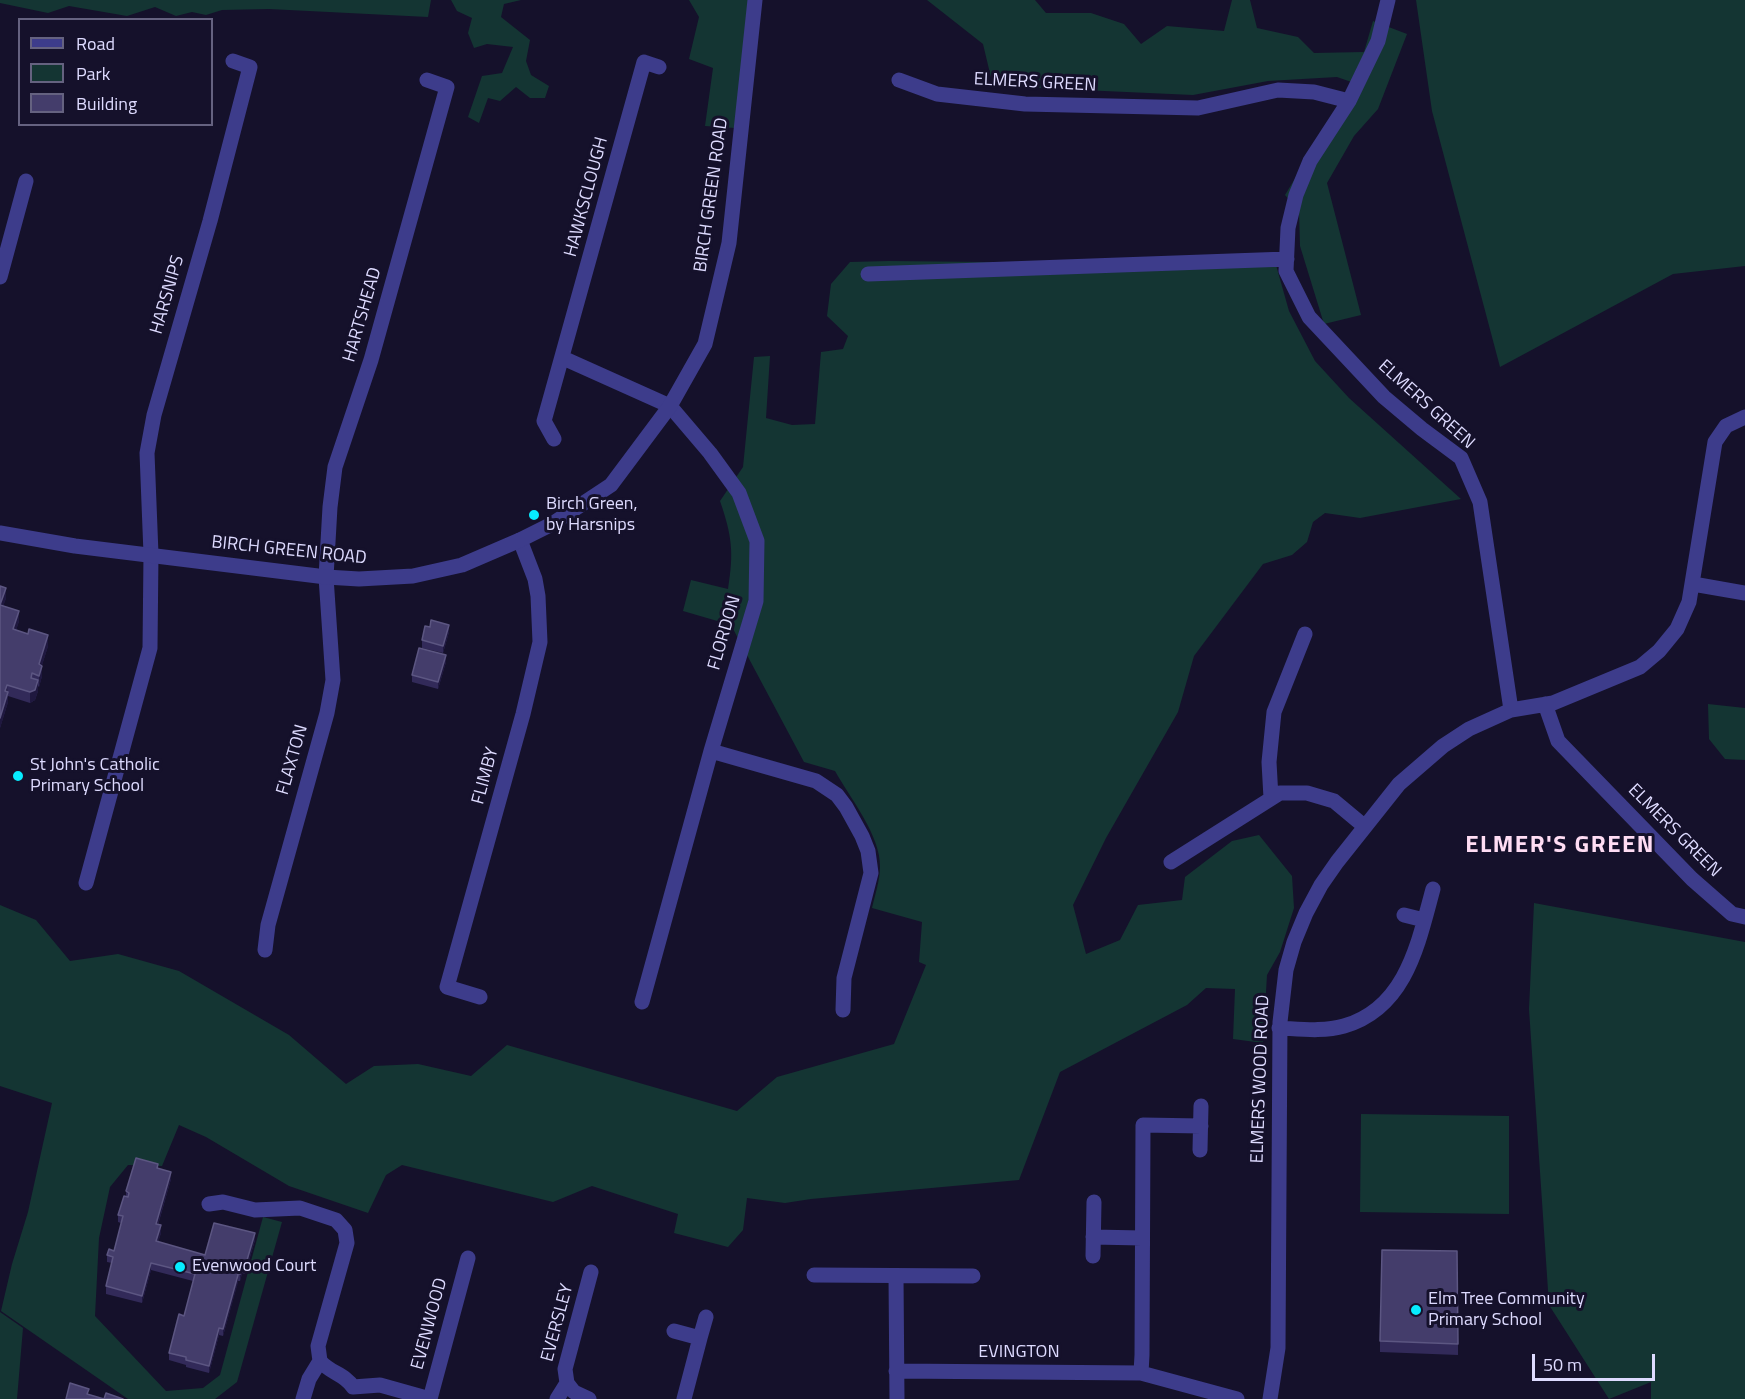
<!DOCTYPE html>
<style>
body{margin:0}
#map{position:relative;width:1745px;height:1399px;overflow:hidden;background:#15112b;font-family:"Titillium Web",sans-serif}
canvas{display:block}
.legend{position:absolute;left:18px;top:18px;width:195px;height:108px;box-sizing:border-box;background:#15112b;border:2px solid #656280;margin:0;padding:8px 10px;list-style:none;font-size:18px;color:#dedbff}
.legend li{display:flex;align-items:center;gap:12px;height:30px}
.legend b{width:30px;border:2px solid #656280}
.scale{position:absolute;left:1532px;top:1354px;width:123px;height:27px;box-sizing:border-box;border:3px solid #dedbff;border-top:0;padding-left:8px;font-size:18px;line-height:21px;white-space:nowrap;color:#dedbff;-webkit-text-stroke:4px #15112b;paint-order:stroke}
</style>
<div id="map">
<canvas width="1745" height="1399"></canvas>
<ul class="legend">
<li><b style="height:8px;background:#3d3c8b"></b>Road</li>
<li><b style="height:16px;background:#143533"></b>Park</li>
<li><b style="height:16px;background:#443d6b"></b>Building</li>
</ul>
<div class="scale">50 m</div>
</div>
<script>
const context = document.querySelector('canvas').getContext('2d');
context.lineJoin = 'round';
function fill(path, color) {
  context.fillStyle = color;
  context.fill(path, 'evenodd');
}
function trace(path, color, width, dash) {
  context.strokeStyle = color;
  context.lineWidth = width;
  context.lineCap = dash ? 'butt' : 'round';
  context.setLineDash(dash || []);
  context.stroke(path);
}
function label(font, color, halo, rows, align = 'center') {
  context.font = font + ' "Titillium Web",sans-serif';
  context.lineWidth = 6;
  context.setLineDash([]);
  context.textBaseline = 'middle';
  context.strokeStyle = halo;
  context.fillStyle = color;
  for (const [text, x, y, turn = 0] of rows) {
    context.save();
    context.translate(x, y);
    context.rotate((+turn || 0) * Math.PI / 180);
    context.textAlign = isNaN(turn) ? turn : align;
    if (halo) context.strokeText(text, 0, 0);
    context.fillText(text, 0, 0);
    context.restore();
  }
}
const green = new Path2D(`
 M0,0H431L428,17L269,9L222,10L206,15L192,12L176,16L155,7L127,16L69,6L48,13L0,3Z
 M451,0H521L504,4L501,17L530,40L526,61L531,75L549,86L545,98H530L516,87L500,101L488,98L479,123L468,117L482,76L502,73L513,47L487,44L474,48L468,33L472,18L457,11Z
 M689,0H749L735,128L705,126L713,68L689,59L699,17Z
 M927,0H1035L1046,13H1091L1124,24L1141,44L1167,26L1224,31L1232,0H1250L1257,28L1298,37L1314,53L1364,52L1373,21L1407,34L1378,109L1354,136L1327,183L1361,315L1324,324L1300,246L1299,211L1285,195L1335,112L1360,85L1337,77L1268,81L1193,95L993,86L983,44Z
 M1416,0H1745V266L1673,274L1500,367L1432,111Z
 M889,261L1276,265L1289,311L1315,361L1349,398L1461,499L1360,518L1325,513L1313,522L1307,542L1292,555L1263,564L1194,656L1178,712L1106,838L1073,905L1086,954L1120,940L1138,905L1182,900L1185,877L1232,841L1259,835L1292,876L1294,908L1280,952L1267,975L1263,1043L1233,1039L1235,989L1206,988L1187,1005L1060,1072L1019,1180L811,1199L785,1203L747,1198L743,1230L728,1247L674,1233L678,1214L592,1186L553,1202L402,1165L386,1175L368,1213L289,1186L206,1137L179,1125L162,1166L128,1165L110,1187L99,1238L95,1316L166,1391L203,1388L220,1375L263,1217L282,1222L237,1382L215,1399H128L1,1311L12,1264L28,1212L52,1103L0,1086V905L36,920L70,961L118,954L179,971L289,1035L346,1084L374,1066L418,1064L471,1076L507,1045L737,1111L777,1077L894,1044L926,965L919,962L922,922L872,908C875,895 880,880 880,867C881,836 850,798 835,771L804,762L731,625L683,611L691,580L728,589C734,552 732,536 720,501L743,467L754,357L770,356L766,418L792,425L815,424L821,352L843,349L848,336L827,316L831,284L850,262Z
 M1708,704L1745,708V760L1725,759L1709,739Z
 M1534,903L1745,942V1399H1651V1382L1609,1399L1549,1305L1529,1009Z
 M1361,1114L1509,1116V1214L1360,1212Z
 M0,1312L23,1328L17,1399H0Z`);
const minor = new Path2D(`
 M1388,0L1378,41L1349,101L1310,161L1296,195L1288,228L1286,271L1309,317L1384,397L1422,429L1461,458L1480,502L1511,710
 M899,80L937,94L1025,104L1198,108L1278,90L1314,92L1349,101
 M868,274L1287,259
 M0,277L26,181
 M563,358L670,406L710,453L739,493L757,541L756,601L711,751L642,1002
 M554,439L544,421L644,62L659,67
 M1693,584L1745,593
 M1545,704L1558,741L1692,879L1732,914L1745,917
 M711,751L816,781L837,795L846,807L862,836L868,851L871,873L844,978L843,1010
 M1271,798L1269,762L1274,712L1305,634
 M1171,862L1280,793H1307L1334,801L1364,826
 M86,883L150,648L151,554L147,453L154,415L210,221L250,67L233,61
 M1404,915L1424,920
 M265,950L268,925L327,713L333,680L326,577L330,507L335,467L371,360L447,87L427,80
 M480,997L447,987L523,714L540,642L538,596L535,579L520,540
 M1279,1028C1300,1029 1324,1032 1344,1026C1406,1008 1418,944 1433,889
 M1200,1150L1201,1106
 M209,1204L223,1202L255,1210L300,1208L336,1220L345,1230L347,1243L318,1346L320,1361L309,1379L303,1399
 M1093,1237L1142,1238
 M1093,1256L1094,1202
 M814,1275L973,1276
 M896,1276L897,1399
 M674,1331L700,1338L706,1317
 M320,1361C330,1373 345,1374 353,1387L380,1385L430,1399
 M896,1371L1141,1373L1237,1399
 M1141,1373L1142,1355L1143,1125L1201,1126
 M567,1383L574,1392L589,1399
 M430,1399L468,1258
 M557,1399L567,1383L565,1369L591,1272
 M684,1399L700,1338
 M1270,1399L1278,1348L1280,1022L1286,970L1294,942L1306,913L1321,885L1337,862L1399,784L1443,746L1469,729L1511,710L1553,703L1640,667L1659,651L1677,629L1689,602L1715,442L1726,426L1745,417`);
const tertiary = new Path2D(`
 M0,533L75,546L326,577L359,579L413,576L462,565L520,540L552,524L611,485L670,406L705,344L729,243L755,0`);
const wall = new Path2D(`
 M0,586L6,598L3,606L19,621L16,630L48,646L42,665V676L39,687L38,686V691L35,700L30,703L8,696V702L0,728Z
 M449,632L443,653L422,648V640Z
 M446,662L438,689L412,682V675Z
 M158,1168L171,1179L158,1225L161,1233L158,1242L205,1255L255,1240L245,1274L242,1273L240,1281H238L223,1336L219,1335L209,1373L186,1367V1365L169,1360V1353L184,1316L193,1281L151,1270L142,1303L106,1294V1286L112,1263L107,1262V1255L114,1251L121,1223L118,1222V1215L126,1197V1191Z
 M1380,1341L1458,1344V1355L1380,1352Z`);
const shadedWall = new Path2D(`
 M6,588V598L0,616V605Z
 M19,611V621L13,640V629Z
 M449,625V632L443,653V646Z
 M48,635V646L39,675V664Z
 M446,655V662L438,689V682Z
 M42,666V676L39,687V676Z
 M38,680V691L35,700L30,703V692Z
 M7,685L8,702L0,728V718Z
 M171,1172V1179L156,1231V1224Z
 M161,1225V1233L156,1248V1241Z
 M255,1233V1240L245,1274V1267Z
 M151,1263V1270L142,1303V1296Z
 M242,1266V1273L240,1281V1274Z
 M238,1275V1283L223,1336V1329Z
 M219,1328V1335L209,1373V1366Z`);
const building = new Path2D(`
 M0,586L6,588L0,605L19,611L13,629L28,634L29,629L48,635L39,664L42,666L39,676L32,673L31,678L38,680L35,690L30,692L7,685L5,691L8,692L0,718Z
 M431,620L449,625L443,646L422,640L425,626L430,627Z
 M419,648L446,655L438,682L412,675Z
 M136,1158L158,1164L157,1168L171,1172L156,1224L161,1225L156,1241L205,1255L214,1223L255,1233L245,1267L242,1266L240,1274L237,1273L238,1275L223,1329L219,1328L209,1366L186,1360V1357L169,1353L179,1314L184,1316L195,1274L151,1263L142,1296L106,1286L113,1257L107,1255L109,1249L114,1251L123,1216L118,1215L124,1196L128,1197L129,1193L126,1191Z
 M1382,1250L1457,1251L1458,1344L1380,1341Z
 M70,1383L89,1389L87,1394L104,1399L106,1393L123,1399H66Z`);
const markers = [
 [534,515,6,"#07ecff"],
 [18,776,6,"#07ecff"],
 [180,1267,6,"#07ecff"],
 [1416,1310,6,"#07ecff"]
];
const streetNames = [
 ["ELMERS GREEN",1035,83,3],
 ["BIRCH GREEN ROAD",712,195,-82],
 ["HAWKSCLOUGH",587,197,-75],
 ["HARSNIPS",168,295,-74],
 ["HARTSHEAD",363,315,-74],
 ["ELMERS GREEN",1426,405,42],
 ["BIRCH GREEN ROAD",289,551,6],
 ["FLORDON",725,633,-74],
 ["FLAXTON",293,760,-74],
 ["FLIMBY",486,776,-75],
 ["ELMERS GREEN",1674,831,45],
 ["ELMERS WOOD ROAD",1261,1079,-88],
 ["EVERSLEY",558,1323,-75],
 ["EVENWOOD",430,1324,-75],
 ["EVINGTON",1019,1353]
];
const poiNames = [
 ["Birch Green,",546,505],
 ["by Harsnips",546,526],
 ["St John's Catholic",30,766],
 ["Primary School",30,787],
 ["Evenwood Court",192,1267],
 ["Elm Tree Community",1428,1300],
 ["Primary School",1428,1321]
];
const districtNames = [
 ["ELMER'S GREEN",1560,846]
];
fill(green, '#143533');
trace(minor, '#3d3c8b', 15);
trace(tertiary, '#3d3c8b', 15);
fill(wall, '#322a59');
fill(shadedWall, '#1f183f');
fill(building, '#443d6b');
trace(building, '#5c5682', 1.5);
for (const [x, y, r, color] of markers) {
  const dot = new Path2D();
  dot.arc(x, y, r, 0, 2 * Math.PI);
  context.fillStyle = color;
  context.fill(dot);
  trace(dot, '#15112b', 2);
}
label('18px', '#dedbff', '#15112b', streetNames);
label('18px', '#dedbff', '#15112b', poiNames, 'left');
context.letterSpacing = '1.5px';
label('bold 24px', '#ffddf4', '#15112b', districtNames);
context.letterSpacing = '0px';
</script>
